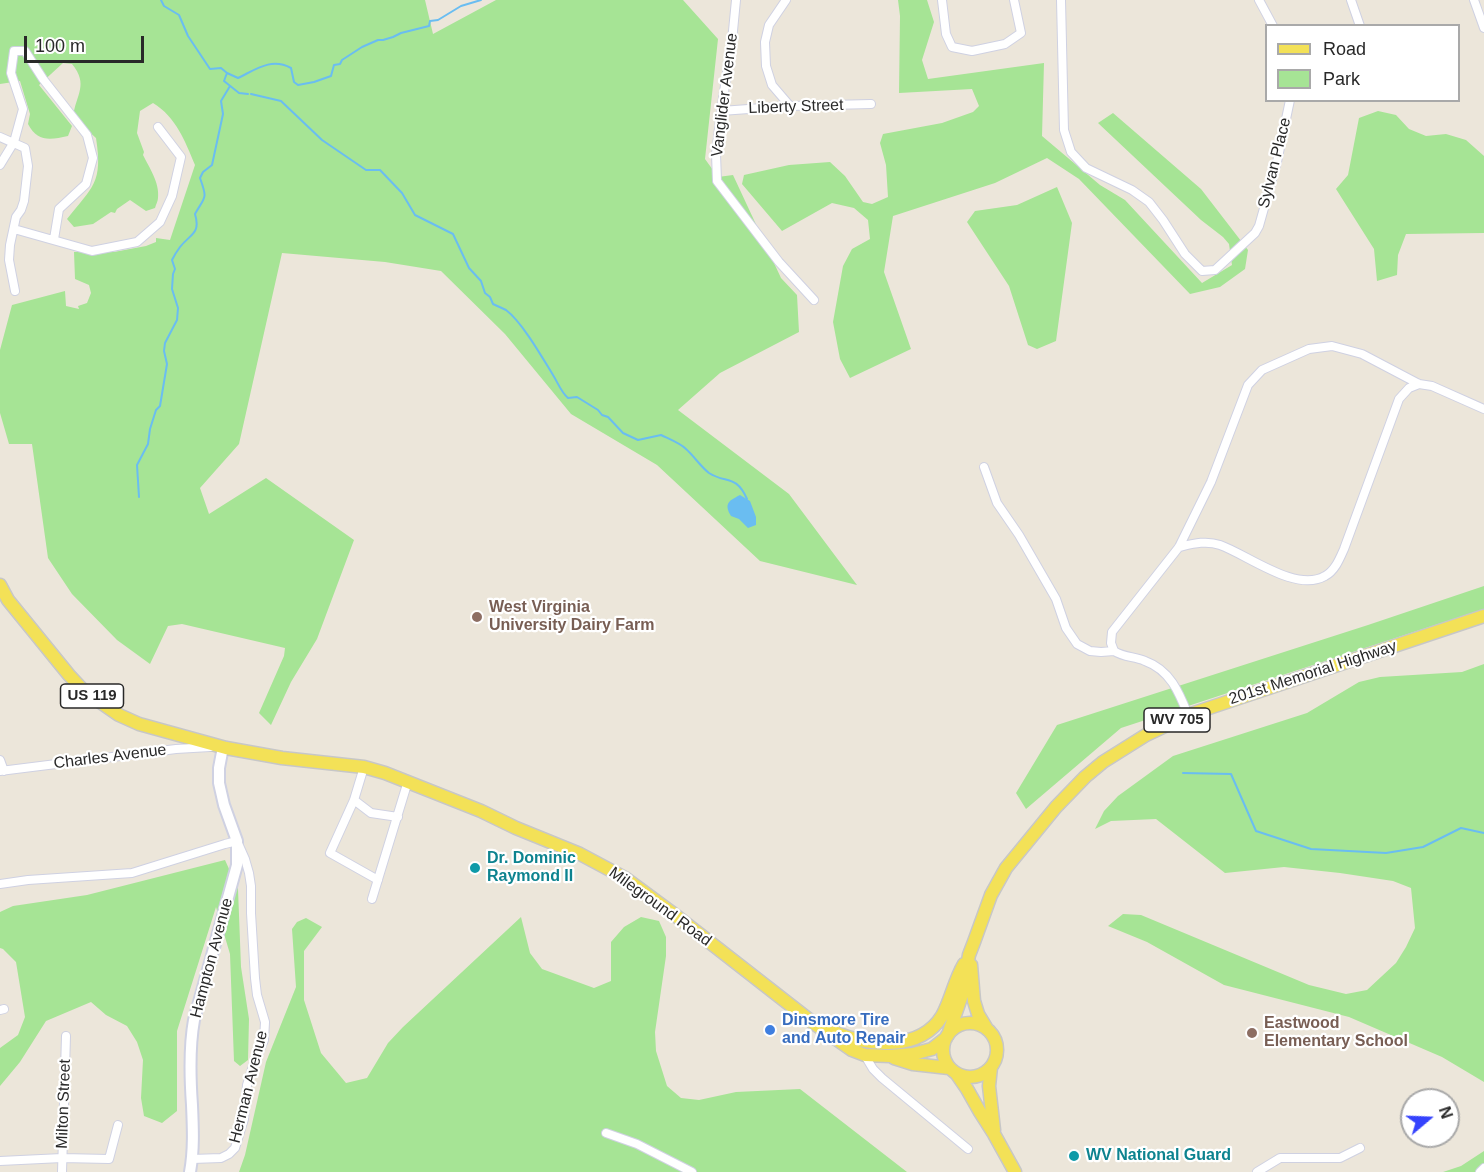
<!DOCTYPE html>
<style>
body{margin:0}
#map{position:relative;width:1484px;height:1172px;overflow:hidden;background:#ece6da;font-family:Helvetica,sans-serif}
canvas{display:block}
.legend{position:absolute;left:1265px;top:24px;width:195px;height:78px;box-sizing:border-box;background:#fff;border:2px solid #a9a9a9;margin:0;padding:8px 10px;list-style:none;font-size:18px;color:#292929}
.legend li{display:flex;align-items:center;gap:12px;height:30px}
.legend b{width:30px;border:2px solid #a9a9a9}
.north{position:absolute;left:1400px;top:1088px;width:60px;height:60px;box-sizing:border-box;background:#fff;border:2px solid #a9a9a9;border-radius:50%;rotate:71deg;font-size:16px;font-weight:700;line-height:24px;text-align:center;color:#292929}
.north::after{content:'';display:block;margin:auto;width:21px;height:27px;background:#3543fd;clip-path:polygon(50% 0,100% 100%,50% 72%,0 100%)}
.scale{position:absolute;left:24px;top:36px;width:120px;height:27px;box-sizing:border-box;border:3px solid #292929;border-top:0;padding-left:8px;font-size:18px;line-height:21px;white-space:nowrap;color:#292929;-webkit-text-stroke:4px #fff;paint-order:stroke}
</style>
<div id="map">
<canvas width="1484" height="1172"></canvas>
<ul class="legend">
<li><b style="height:8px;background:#f3e157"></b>Road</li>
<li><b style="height:16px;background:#a6e495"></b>Park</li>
</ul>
<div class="north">N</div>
<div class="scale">100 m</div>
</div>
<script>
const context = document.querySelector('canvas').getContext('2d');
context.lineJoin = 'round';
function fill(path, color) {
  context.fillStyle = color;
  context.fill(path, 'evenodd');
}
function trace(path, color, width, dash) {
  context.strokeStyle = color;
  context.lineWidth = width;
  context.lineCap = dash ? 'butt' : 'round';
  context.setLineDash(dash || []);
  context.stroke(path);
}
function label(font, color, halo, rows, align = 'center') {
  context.font = font + ' Helvetica,sans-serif';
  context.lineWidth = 4.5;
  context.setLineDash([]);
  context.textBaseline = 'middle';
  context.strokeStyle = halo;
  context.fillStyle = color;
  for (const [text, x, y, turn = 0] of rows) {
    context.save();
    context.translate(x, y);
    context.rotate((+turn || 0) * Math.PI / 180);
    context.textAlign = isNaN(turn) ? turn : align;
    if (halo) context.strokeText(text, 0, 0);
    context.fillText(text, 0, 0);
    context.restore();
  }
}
const green = new Path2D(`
 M0,0H425L433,34L496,0H683L718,39L705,159L718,177L733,175L781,278L797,295L799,332L720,373L678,410L789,494L857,585L760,561L657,465L571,414L505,334L441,271L385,262L282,253L239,444L200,488L209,514L266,478L354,540L317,639L291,682L271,725L259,713L284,656L285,648L182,624L168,626L150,664L117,640L72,594L48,558L32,444H9L0,413V350L12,305L65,291L66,306L79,309L78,306L87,303L91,293L89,285L75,279L74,252H114L146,246L156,242V238L170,240L195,165C185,141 176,117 153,103L140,111L137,133L144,152L143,155C149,167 160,183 158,198C158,201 156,204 155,208L146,211L130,200L117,209L115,213L111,212L93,224L74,227L67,219C93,186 103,183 96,138L73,117C76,94 89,85 72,64L63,63L39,85L72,126L68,136C50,140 37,142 28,124L30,114L20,81L0,84Z
 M898,0H927L934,22L922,60L928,79L1044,63L1042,136L1100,185L1125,200L1202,283L1232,265L1229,244L1223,237L1201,220L1098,123L1113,113L1201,189L1248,250L1245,269L1220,287L1190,294L1079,179L1047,158L995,183L893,216L884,272L911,349L850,378L840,359L833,322L843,266L852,249L870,239L868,220L854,208L832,203L782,231L742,184L744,175L789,165L830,162L845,176L863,202L872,204L888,197L886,165L880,143L883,134L942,123L973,112L979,106L972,89L899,93L900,16Z
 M1378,111L1396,115L1409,129L1426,136L1446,134L1466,140L1484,156V233L1406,234L1398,255L1397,275L1377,281L1374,249L1336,189L1348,175L1359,118Z
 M1057,187L1072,223L1056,341L1037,349L1028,345L1009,286L967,222L975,211L1017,205Z
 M1484,586V609L1121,728L1026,809L1016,793L1057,725L1368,625Z
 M1484,664V1082L1442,1057L1349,1017L1224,985L1147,942L1108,926L1123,914L1141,915L1309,985L1346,994L1367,990L1396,963L1406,947L1415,928L1411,888L1393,881L1340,873L1284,867L1225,873L1156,819L1111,821L1095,829L1104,811L1118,796L1173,756L1307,713L1359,682L1380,677L1462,672Z
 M225,860L238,889L241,967L249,1019L248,1060L240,1066L234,1061L230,954L216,907L177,1031V1111L162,1123L144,1116L141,1098L143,1060L137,1042L127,1026L106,1015L91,1002L46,1021L20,1062L0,1086V1048L18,1035L25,1017L16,962L3,949L0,948V912L13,906L87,895Z
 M521,917L530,953L542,969L594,988L611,981V942L624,927L641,917L659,921L666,937V956L655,1032L656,1051L667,1086L681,1098L699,1100L736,1092L800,1089L907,1172H239L245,1155L266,1062L296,987L292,929L297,922L306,918L322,927L304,951V1000L321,1053L346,1083L367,1078L388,1043L403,1027Z
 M1484,1151V1172H1443L1461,1166Z`);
const water = new Path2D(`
 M740,495L750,501L756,517V525L748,528L739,519L731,516C724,504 728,501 740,495Z`);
const stream = new Path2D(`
 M161,0L164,6L179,15L188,36L210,69L221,68L227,73L224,81L239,93L248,94
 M227,73L238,78C255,70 271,57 291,68L294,82L298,85L314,82L331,76L334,65L340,64L342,60L362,47L378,40H383L393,37L401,33L429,26L430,21L438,20L461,6L481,0
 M251,94L281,101L322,140L366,170H380L402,193L415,215L453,234L469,268L481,281L485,293L490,297L493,304C497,306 502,308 506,310C522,322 542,357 553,375C558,383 561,392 568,398L577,397L598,410L602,415L608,417L623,433L638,440L661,435C669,439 680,443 686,449C694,456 700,466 709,473C726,484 736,474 747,499
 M139,497L137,465L148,444L150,429L156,410L160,406L167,364L164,351L165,343L177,320L178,308L172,289L173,274L175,269L172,260C174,256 177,251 180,247C190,234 201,234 195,214C205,196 208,200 200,178L203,172L212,165L223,114L221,101L230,86
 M1183,773L1231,774L1256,831L1311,849L1386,853L1423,847L1461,828L1484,833`);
const minor = new Path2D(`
 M736,0L732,41L721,111L716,154L717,181L779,262L814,300
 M786,0L769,25L765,42L766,66L772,85L790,106
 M942,0L946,34L952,47L972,51L1005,44L1021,33L1014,0
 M1061,0L1064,130L1071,152L1086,168L1132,190L1149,202L1163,220L1185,254L1202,271L1215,270L1255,233L1259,226L1277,162L1290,100
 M1259,0L1273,26
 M1351,0L1360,26
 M1474,0L1484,28
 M721,111L790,106L871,104
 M0,137L25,148L28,166L24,201L21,210L16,217L10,245L9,260L15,291
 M0,165L14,142L23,109L11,73L14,51H25L43,79L87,135L93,158L86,184L59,209L54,239
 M14,229L92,251L137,242L160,222L172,196L181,157L158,127
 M984,467L997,503L1019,535L1056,599L1066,628L1077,644L1090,651L1101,652L1114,651
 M1179,547C1192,544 1206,540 1220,545C1248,555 1296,593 1325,576C1335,571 1340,558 1344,549L1399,399L1409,388L1419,384
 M1188,715C1179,692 1170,670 1145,661C1134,656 1125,658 1114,651L1111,643L1112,632L1179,547L1211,482L1248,385L1262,370L1309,349L1332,346L1362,354L1419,384L1432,386L1484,409
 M0,760L4,771
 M364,767L354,800L330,853L378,880
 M0,771L176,749L210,747
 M354,800L371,813L398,817
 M0,884L28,880L132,873L225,844L237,841L245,859L249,873L251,886V913L255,978L257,995L265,1022L264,1040L253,1066L247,1085L244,1119L235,1148L229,1154L221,1158L192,1159
 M372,899L408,781
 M0,1010L4,1009
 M864,1054L873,1069L882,1078L968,1149
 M606,1133L637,1144L692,1172
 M0,1161L62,1158L109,1159L118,1125
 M62,1172L66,1036
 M1257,1172L1280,1158H1340L1360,1148
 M1480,1172L1484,1168`);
const tertiary = new Path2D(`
 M190,1172C194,1150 193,1128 192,1105C190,1077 189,1048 194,1020L237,865V841L224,805L219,783V768L223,747`);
const primary = new Path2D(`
 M0,585L8,600L69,675L83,690L119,715L139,724L226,748L282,758L364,767L385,773L481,811L516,828L580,854L625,878L671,912L812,1022L852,1050L865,1055L890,1056L913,1054L932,1049L946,1038
 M971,965L974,1001L978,1014L987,1029
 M943 1050a27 27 0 1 1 54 0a27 27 0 1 1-54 0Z
 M834,1032C867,1046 920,1052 942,1016C951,1000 954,981 964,964
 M948,1035L962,995L969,955L974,942L991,895L1006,868L1056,807L1085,777L1103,762L1146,735L1188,715L1484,616
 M894,1058L913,1064L949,1068
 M991,1067L989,1086L994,1130
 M956,1073L967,1089L980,1112L994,1134L1015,1172`);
const markers = [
 [477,617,6,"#8d6e63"],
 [475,868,6,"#0f9aa8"],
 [770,1030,6,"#3f7fe0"],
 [1252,1033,6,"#8d6e63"],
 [1074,1156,6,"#0f9aa8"]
];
const shields = [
 [92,696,63],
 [1177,720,66]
];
const shieldNames = [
 ["US 119",92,696],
 ["WV 705",1177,720]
];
const streetNames = [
 ["Vanglider Avenue",725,95,-83],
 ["Liberty Street",796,107,-2],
 ["Sylvan Place",1275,163,-76],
 ["201st Memorial Highway",1313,673,-18],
 ["Charles Avenue",110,757,-7],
 ["Mileground Road",660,907,36],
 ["Hampton Avenue",212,958,-75],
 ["Herman Avenue",249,1087,-76],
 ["Milton Street",64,1104,-88]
];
const educationNames = [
 ["West Virginia",489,608],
 ["University Dairy Farm",489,626],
 ["Eastwood",1264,1024],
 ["Elementary School",1264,1042]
];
const cultureNames = [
 ["Dr. Dominic",487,859],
 ["Raymond II",487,877],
 ["WV National Guard",1086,1156]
];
const shopNames = [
 ["Dinsmore Tire",782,1021],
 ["and Auto Repair",782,1039]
];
fill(green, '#a6e495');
fill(water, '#6abdf1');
trace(stream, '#6abdf1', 2);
trace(minor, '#cfd1e2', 10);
trace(tertiary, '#cfd1e2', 14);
trace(primary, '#c7c7c7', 15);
trace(minor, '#fff', 8);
trace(tertiary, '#fff', 10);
trace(primary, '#f3e157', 12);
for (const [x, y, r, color] of markers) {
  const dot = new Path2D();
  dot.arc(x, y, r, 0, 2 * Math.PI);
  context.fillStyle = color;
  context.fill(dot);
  trace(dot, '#fff', 2);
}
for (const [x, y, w] of shields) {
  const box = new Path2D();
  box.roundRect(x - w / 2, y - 12, w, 24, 4.5);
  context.fillStyle = '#fff';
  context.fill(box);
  trace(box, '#292929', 1.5);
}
label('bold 15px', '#292929', null, shieldNames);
label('16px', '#292929', '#fff', streetNames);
label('bold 16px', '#785e54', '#fff', educationNames, 'left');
label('bold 16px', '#0d838f', '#fff', cultureNames, 'left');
label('bold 16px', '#366cbe', '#fff', shopNames, 'left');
</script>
